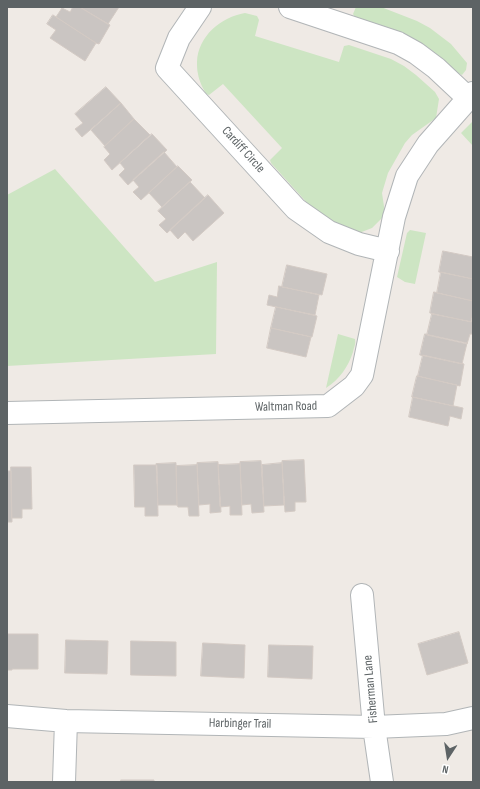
<!DOCTYPE html>
<style>
body{margin:0}
#map{position:relative;width:480px;height:789px;overflow:hidden;background:#efeae5;font-family:"Sofia Sans Condensed",sans-serif}
canvas{display:block}
.frame{position:absolute;inset:0;border:8px solid #5d6365;pointer-events:none}
.north{position:absolute;left:428px;top:737px;width:40px;height:40px;-webkit-text-stroke:3px #fff;paint-order:stroke;rotate:192deg;font-size:11px;font-weight:700;line-height:16px;text-align:center;color:#5d6365}
.north::after{content:'';display:block;margin:auto;width:14px;height:18px;background:#5d6365;clip-path:polygon(50% 0,100% 100%,50% 72%,0 100%)}
</style>
<div id="map">
<canvas width="480" height="789"></canvas>
<div class="frame"></div>
<div class="north">N</div>
</div>
<script>
const context = document.querySelector('canvas').getContext('2d');
context.lineJoin = 'round';
function fill(path, color) {
  context.fillStyle = color;
  context.fill(path, 'evenodd');
}
function trace(path, color, width, dash) {
  context.strokeStyle = color;
  context.lineWidth = width;
  context.lineCap = dash ? 'butt' : 'round';
  context.setLineDash(dash || []);
  context.stroke(path);
}
function label(font, color, halo, rows, align = 'center') {
  context.font = font + ' "Sofia Sans Condensed",sans-serif';
  context.lineWidth = 3;
  context.setLineDash([]);
  context.textBaseline = 'middle';
  context.strokeStyle = halo;
  context.fillStyle = color;
  for (const [text, x, y, turn = 0] of rows) {
    context.save();
    context.translate(x, y);
    context.rotate((+turn || 0) * Math.PI / 180);
    context.textAlign = isNaN(turn) ? turn : align;
    if (halo) context.strokeText(text, 0, 0);
    context.fillText(text, 0, 0);
    context.restore();
  }
}
const green = new Path2D(`
 M356,7H381L417,21L430,28L451,44L467,63L466,70L462,75C449,69 441,56 428,48C405,34 381,25 355,17L353,14Z
 M245,13L257,16L259,20L255,36L339,62L344,46L349,45L391,59L404,66L416,75L435,92L439,99L436,118L412,135L405,143L388,173L382,193L385,213L382,218L372,228L359,233L351,231L326,219L309,205L271,163L270,160L282,148L223,84L209,95L206,94C203,88 199,81 198,74C197,70 197,66 197,62C198,36 221,17 245,13Z
 M473,121V146L461,133Z
 M55,169L155,282L217,262L216,354L7,366V195Z
 M410,230L426,233L415,284L405,282L397,277L407,233Z
 M338,334L355,339C356,344 354,347 353,352C348,367 340,379 326,388Z`);
const building = new Path2D(`
 M73,7H80L110,25L99,44L96,43L56,17L62,8L70,12Z
 M80,7H119L108,24Z
 M53,15L96,43L85,61L50,38L56,30L47,24Z
 M106,87L121,103L82,137L75,129L83,123L75,114Z
 M121,103L134,119L105,146L91,130Z
 M134,119L150,135L112,170L104,160L110,154L104,147Z
 M152,134L167,150L128,185L119,175L125,169L120,163Z
 M164,152L177,167L141,200L133,192L139,187L133,180Z
 M178,166L192,180L162,207L149,193Z
 M190,182L205,198L167,233L159,225L166,219L158,211Z
 M208,195L224,213L193,241L185,232L178,239L170,230Z
 M443,251L473,257V279L439,272Z
 M287,265L327,274L322,295L282,287Z
 M441,272L473,279V301L437,293Z
 M279,286L319,295L315,315L267,305L269,295L277,297Z
 M434,292L473,301V313L471,322L430,313Z
 M276,307L317,316L312,337L271,328Z
 M432,314L473,322V334H470L467,344L427,335Z
 M271,328L311,337L306,357L267,348Z
 M425,334L467,343L462,364L420,355Z
 M423,355L464,364L460,386L418,376Z
 M417,376L457,385L453,406L412,397Z
 M413,397L463,408L461,419L450,416L448,426L409,417Z
 M304,460L306,502H295V511L285,512L282,461Z
 M261,461L264,512L252,513L251,504L242,505L240,462Z
 M218,462L221,512L210,513V504L199,505L197,463Z
 M176,463L177,505H158L156,464Z
 M282,463L284,505L264,506L262,465Z
 M240,464L242,515H230V506L220,507L218,465Z
 M134,465H157L158,516H145V507H135Z
 M197,465L199,516H189L188,507H178L177,505L176,466Z
 M11,467H31L32,509H22V518H12Z
 M7,471H11L12,522H7Z
 M459,632L468,663L427,675L418,644Z
 M7,634H38V669H12V670H7Z
 M66,640L108,641L107,674L65,673Z
 M131,641L176,642V676L131,675Z
 M203,643L245,645L244,678L201,676Z
 M269,645L313,646L312,679L268,677Z
 M121,780H154V782H121Z`);
const street = new Path2D(`
 M200,7L179,38L167,68L296,209L329,232L359,244L388,251
 M290,7L398,43L416,53L436,68L468,98
 M7,413L328,406L354,386L362,375L394,217L407,176L428,144L473,93
 M362,595L374,727L382,782
 M7,716L66,721L374,727L446,724L473,718
 M64,782L66,721`);
const streetNames = [
 ["Cardiff Circle",243,150,48],
 ["Waltman Road",286,407,-1],
 ["Fisherman Lane",371,689,-95],
 ["Harbinger Trail",240,724,1]
];
fill(green, '#cde5c3');
fill(building, '#cac5c2');
trace(building, '#d3cac4', 1);
trace(street, '#b1b5b7', 24);
trace(street, '#fff', 22);
label('13px', '#5d6365', '#fff', streetNames);
</script>
